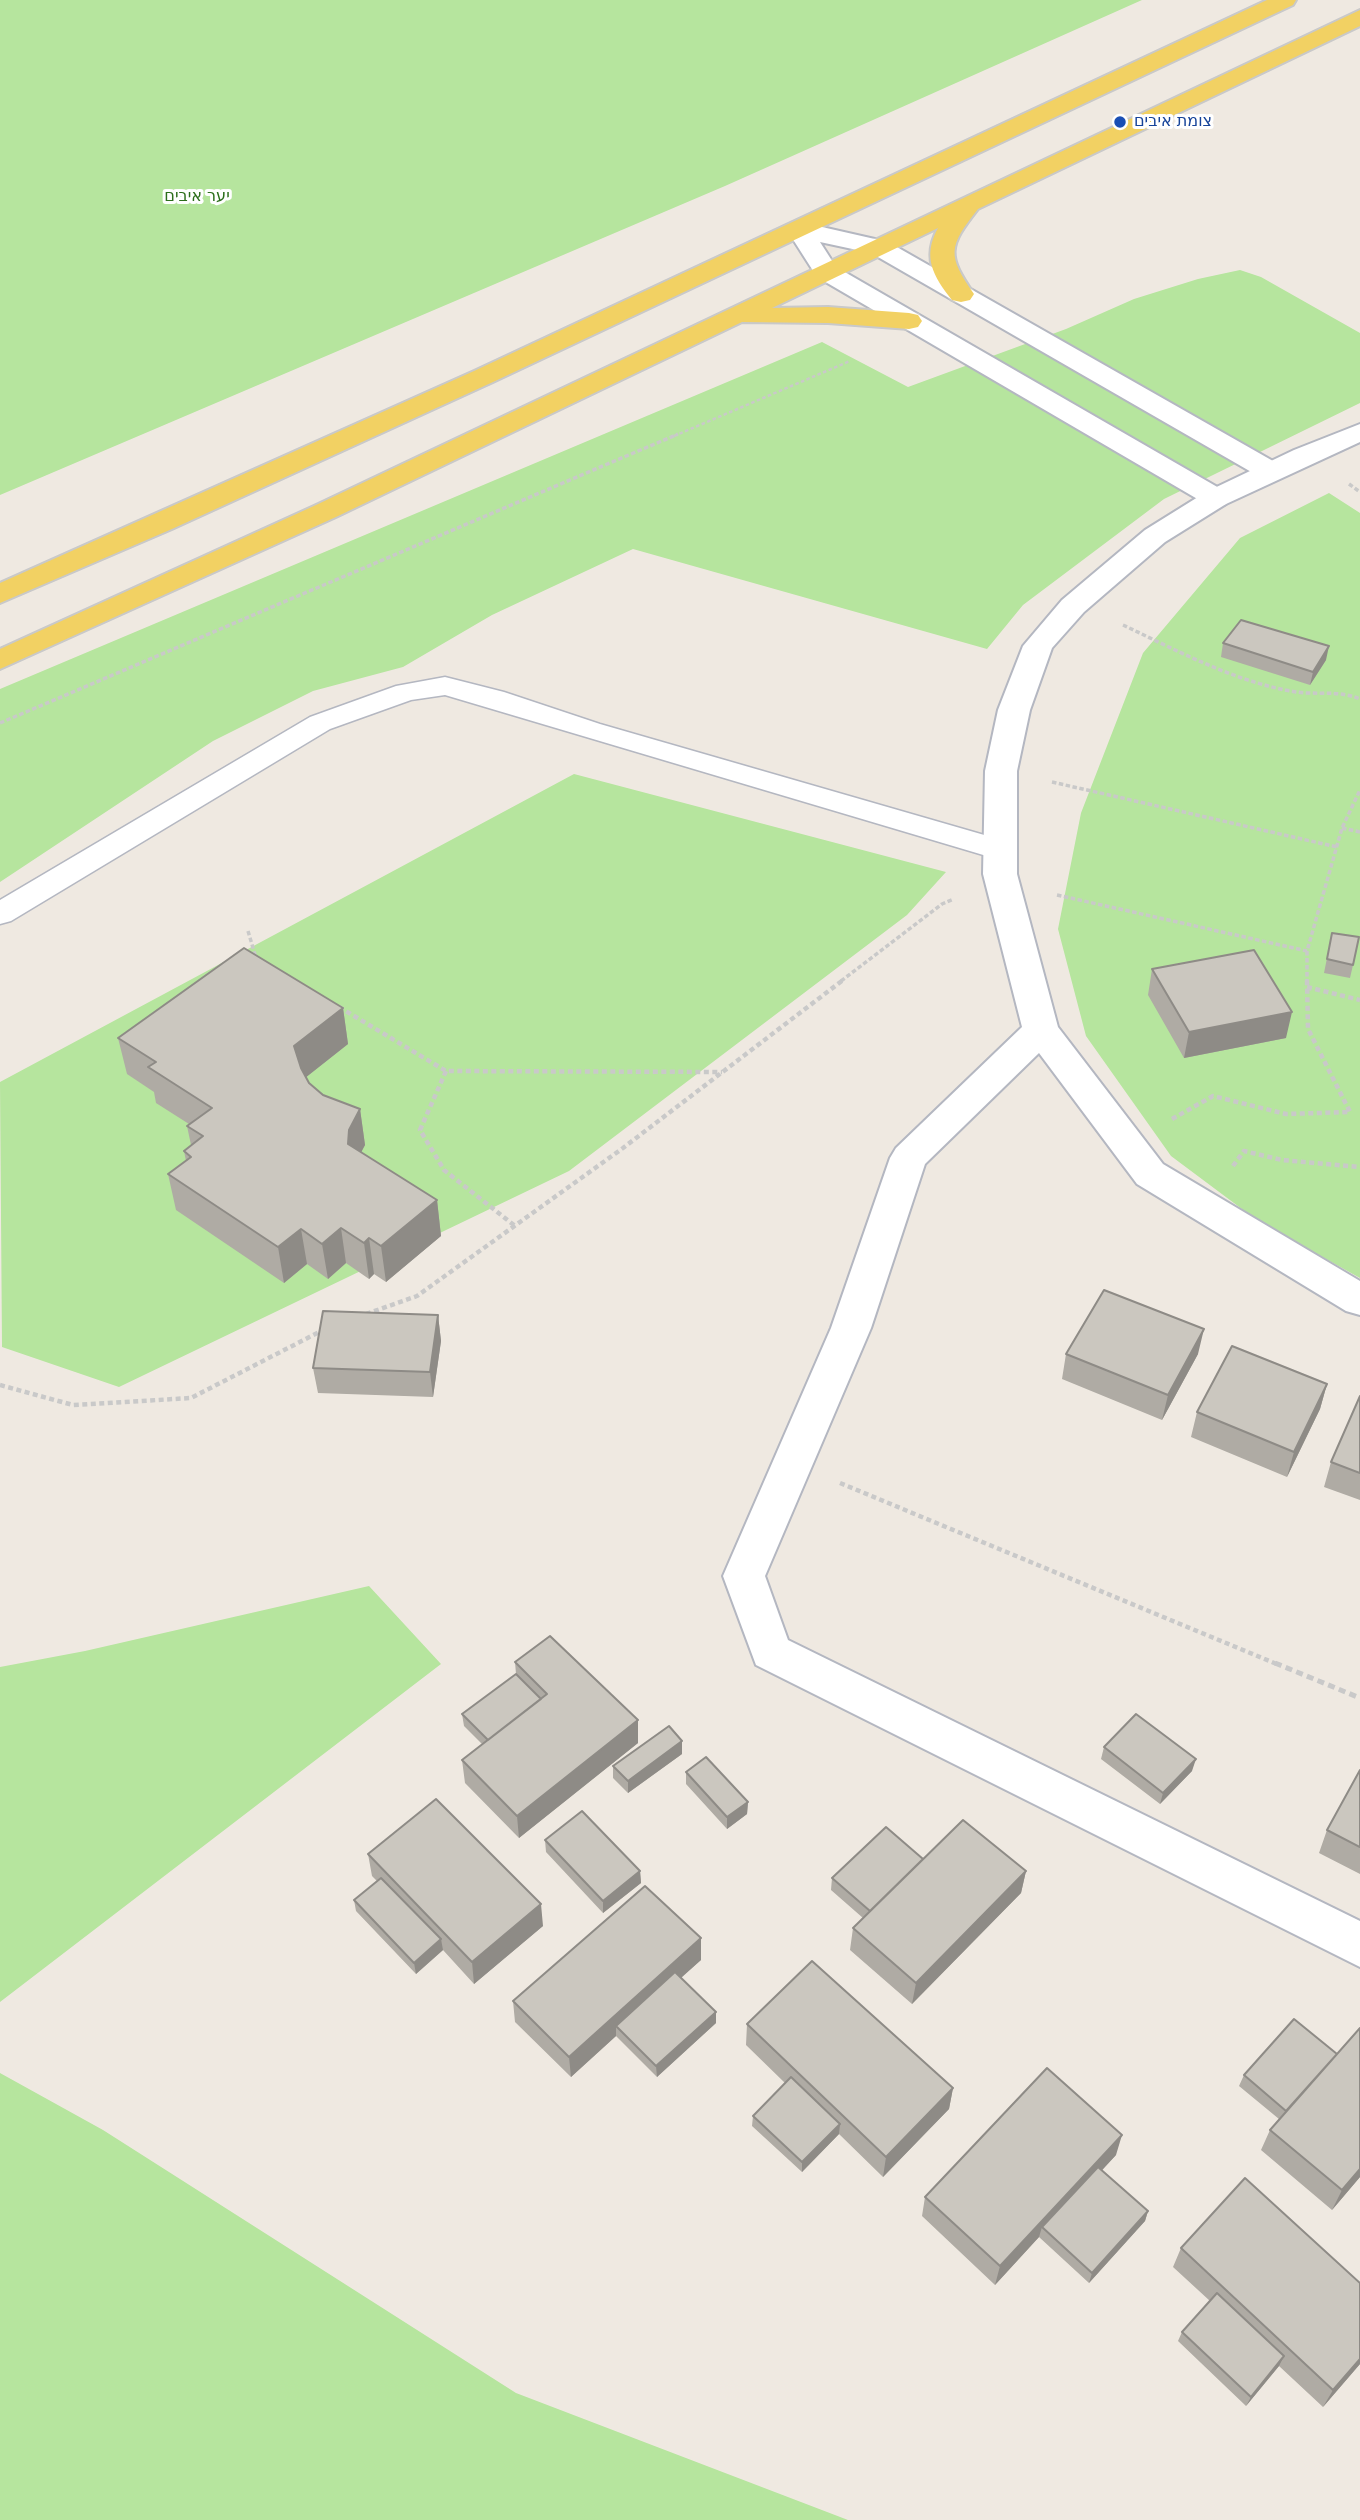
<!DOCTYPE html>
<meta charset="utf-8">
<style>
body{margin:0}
canvas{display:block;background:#efe9e1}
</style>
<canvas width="1360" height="2520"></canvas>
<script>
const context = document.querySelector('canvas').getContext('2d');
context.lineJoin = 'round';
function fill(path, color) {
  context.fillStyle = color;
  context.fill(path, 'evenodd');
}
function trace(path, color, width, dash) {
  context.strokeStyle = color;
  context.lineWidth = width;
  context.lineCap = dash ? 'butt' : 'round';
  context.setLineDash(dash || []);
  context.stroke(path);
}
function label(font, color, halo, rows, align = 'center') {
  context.font = font + ' "DejaVu Sans","Noto Sans Hebrew",sans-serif';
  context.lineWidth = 6;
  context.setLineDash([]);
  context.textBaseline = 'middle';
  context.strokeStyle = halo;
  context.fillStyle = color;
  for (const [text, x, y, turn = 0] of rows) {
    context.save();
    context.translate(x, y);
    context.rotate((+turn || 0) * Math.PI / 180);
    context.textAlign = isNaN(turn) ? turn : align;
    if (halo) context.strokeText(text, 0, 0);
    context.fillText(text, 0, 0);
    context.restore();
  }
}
const green = new Path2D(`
 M0,0H1142L725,186L0,495Z
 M1240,270L1261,277L1360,333V403L1164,499L1023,605L987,649L633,549L492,615L403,667L313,691L213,741L0,882V689L822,342L908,387L1066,329L1134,299L1198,279Z
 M1329,493L1360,513V1278L1258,1221L1171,1156L1086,1036L1058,929L1081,813L1143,653L1240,538Z
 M574,774L946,872L907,915L569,1171L119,1387L2,1347L0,1082Z
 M369,1586L441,1664L0,2002V1667L85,1651Z
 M0,2073L103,2130L516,2393L848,2520H0Z`);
const pathFar3 = new Path2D(`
 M674,436L850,361`);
const pathFar2 = new Path2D(`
 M1349,484L1360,492
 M1123,625C1178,651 1235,682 1296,692C1317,695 1339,690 1360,699
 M0,723L678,434
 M1052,782L1337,847
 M1342,828L1360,832
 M1057,895L1307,951L1342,828L1360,790
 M248,931L256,958
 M1307,951V981
 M841,981L942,904L954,899`);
const pathFar1 = new Path2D(`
 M1307,987L1360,1000
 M339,1007L446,1071L722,1072
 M446,1071L420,1130L444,1170L515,1226
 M1172,1119L1213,1096L1286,1114L1350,1112L1308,1029L1307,980
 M1233,1166L1244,1151L1282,1160L1360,1167
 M366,1314L417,1296L623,1148L843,980
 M0,1385L73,1405L191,1398L325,1329
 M840,1483L1279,1665`);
const path = new Path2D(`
 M1275,1663L1360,1698`);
const service = new Path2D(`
 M445,677L504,692L600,724L1012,843L1016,850L1012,857L1001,860L990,857L445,695L411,700L330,729L11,921L0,924V900L310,717L396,686Z`);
const minor = new Path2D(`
 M1360,424V442L1226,504L1165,542L1084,612L1052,648L1030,710L1017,771V874L1058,1027L1163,1164L1360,1281V1315L1346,1311L1137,1184L1039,1053L925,1164L871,1328L765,1576L788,1640L1360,1921V1967L756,1665L723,1576L831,1328L890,1158L896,1148L1022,1027L983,874L985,771L998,710L1023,646L1062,600L1145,530L1206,492L1294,450Z`);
const secondary = new Path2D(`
 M800,222L888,242L1280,465L1284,471L1280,477L1270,479L1260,477L871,253L820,242L836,267L1226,492L1230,498L1226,504L1216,507L1206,504L817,277L787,230L791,225Z`);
const primary = new Path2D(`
 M1267,0H1296L1293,5L493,382L172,529L0,603V583L474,371Z
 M1360,10V26L978,209C948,247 947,255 974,294L970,300L961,302L952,300C933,276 922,257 938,228L772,308L828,307L909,313L918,315L922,321L918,327L909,329L828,323L742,322L336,517L0,669V649L316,505Z`);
const wall = new Path2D(`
 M1223,643L1326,660L1310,685L1221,657Z
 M1332,933L1353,965L1350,978L1324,973Z
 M1152,969L1286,1038L1184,1058L1148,995Z
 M343,1008L348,1044L306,1077L309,1083L323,1095L360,1109L365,1145L361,1152L437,1200L441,1236L386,1282L374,1274L369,1279L346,1263L328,1279L307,1264L284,1283L176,1210L168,1174L186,1161L184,1151L191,1145L187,1126L189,1124L156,1103L154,1092L127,1074L118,1038Z
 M438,1315L441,1341L433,1397L318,1393L313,1368Z
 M1066,1354H1198L1162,1420L1062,1379Z
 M1327,1384L1320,1409L1287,1477L1191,1437L1197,1412Z
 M1360,1396V1500L1324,1487L1331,1462Z
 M515,1662L638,1720V1743L519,1838L465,1783L462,1760L482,1744L464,1726L462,1714L516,1674Z
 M1104,1747L1192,1771L1160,1804L1101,1759Z
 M682,1754L628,1793L613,1778V1766Z
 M1360,1770V1874L1319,1853L1327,1830Z
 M686,1772L748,1802L747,1814L727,1829L686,1784Z
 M545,1840L640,1871L641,1883L603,1913L546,1852Z
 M368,1854L543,1926L474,1984L443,1950L416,1974L356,1911L354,1900L377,1881L372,1876Z
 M923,1859L1026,1871L1021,1893L912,2004L850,1950L853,1928L863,1918L831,1890L832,1878Z
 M701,1938V1960L680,1978L716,2023L657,2077L616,2036L571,2077L515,2022L513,2001Z
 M1294,2019L1360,2177L1332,2210L1261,2150L1270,2130L1279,2119L1239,2086L1244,2075Z
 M747,2024L953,2088L949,2109L883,2177L839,2134L802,2172L752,2126L753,2116L785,2083L746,2045Z
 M1116,2155L1102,2170L1148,2211L1145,2221L1089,2283L1039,2237L995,2285L922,2216L925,2197Z
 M1181,2248L1360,2364L1323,2407L1279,2366L1246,2406L1178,2341L1182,2332L1210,2301L1173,2267Z`);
const shadedWall = new Path2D(`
 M1329,646L1326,660L1310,685L1313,672Z
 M343,1008L348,1044L300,1082L294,1046Z
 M1292,1012L1286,1038L1184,1058L1189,1032Z
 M360,1109L365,1145L354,1166L348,1144L349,1130Z
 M437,1200L441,1236L386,1282L381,1246Z
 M341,1228L346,1263L328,1279L322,1244Z
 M301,1229L307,1264L284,1283L278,1247Z
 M369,1238L374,1274L369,1279L364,1243Z
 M438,1315L441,1341L433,1397L430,1372Z
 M1204,1329L1198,1354L1162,1420L1168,1395Z
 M1327,1384L1320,1409L1287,1477L1294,1452Z
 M638,1720V1743L519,1838L517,1816Z
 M682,1741V1754L628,1793V1781Z
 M1196,1759L1192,1771L1160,1804L1163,1793Z
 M748,1802L747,1814L727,1829V1817Z
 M640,1871L641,1883L603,1913V1901Z
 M1026,1871L1021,1893L912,2004L916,1983Z
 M541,1904L543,1926L474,1984L472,1962Z
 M701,1938V1960L621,2032L616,2026V2036L571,2077L569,2057Z
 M441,1939L443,1950L416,1974L414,1963Z
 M716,2012V2023L657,2077L656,2066Z
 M953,2088L949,2109L883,2177L886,2157Z
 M840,2124L839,2134L802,2172V2162Z
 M1122,2135L1116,2155L1046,2231L1042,2227L1039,2237L995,2285L1000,2266Z
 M1360,2169V2177L1332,2210L1342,2190Z
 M1148,2211L1145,2221L1089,2283L1092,2273Z
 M1284,2356L1279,2366L1246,2406L1251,2397Z
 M1360,2359V2364L1323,2407L1333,2390Z`);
const building = new Path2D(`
 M1241,620L1329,646L1313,672L1223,643Z
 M1332,933L1359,937L1353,965L1327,959Z
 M244,948L343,1008L294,1046L301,1068L309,1083L323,1095L360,1109L349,1130L348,1144L437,1200L381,1246L369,1238L364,1243L341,1228L322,1244L301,1229L278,1247L168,1174L191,1157L184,1151L203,1136L187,1126L212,1108L148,1067L156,1062L118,1038Z
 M1254,950L1292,1012L1189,1032L1152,969Z
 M1104,1290L1204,1329L1168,1395L1066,1354Z
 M323,1311L438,1315L430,1372L313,1368Z
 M1232,1346L1327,1384L1294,1452L1197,1412Z
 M1360,1396V1473L1331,1462Z
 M550,1636L638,1720L517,1816L462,1760L547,1694L515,1662Z
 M516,1674L541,1699L488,1740L462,1714Z
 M1136,1714L1196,1759L1163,1793L1104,1747Z
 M669,1726L682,1741L628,1781L613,1766Z
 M706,1757L748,1802L727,1817L686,1772Z
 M1360,1770V1847L1327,1830Z
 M436,1799L541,1904L472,1962L368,1854Z
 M582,1811L640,1871L603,1901L545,1840Z
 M963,1820L1026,1871L916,1983L853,1928Z
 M886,1827L923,1859L870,1911L832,1878Z
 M381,1878L441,1939L414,1963L354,1900Z
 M645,1886L701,1938L569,2057L513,2001Z
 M812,1961L953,2088L886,2157L747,2024Z
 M675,1972L716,2012L656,2066L616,2026Z
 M1294,2019L1337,2054L1286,2111L1244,2075Z
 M1360,2028V2169L1342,2190L1270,2130Z
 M1047,2068L1122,2135L1000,2266L925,2197Z
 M791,2077L840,2124L802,2162L753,2116Z
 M1098,2167L1148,2211L1092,2273L1042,2227Z
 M1245,2178L1360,2283V2359L1333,2390L1181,2248Z
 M1217,2293L1284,2356L1251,2397L1182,2332Z`);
const markers = [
 [1120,122,7,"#1a4fb4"]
];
const farTransitnames = [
 ["צומת איבים",1134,122]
];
const farParknames = [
 ["יער איבים",197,197]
];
fill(green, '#b6e59e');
trace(service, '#b4b7c1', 3);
trace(minor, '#b4b7c1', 4);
trace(secondary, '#b4b7c1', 4);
trace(primary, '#c9c9c9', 4);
trace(pathFar3, '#c9c9c9', 2.5, [3.5, 2.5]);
trace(pathFar2, '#c9c9c9', 3.5, [4.5, 2.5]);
trace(pathFar1, '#c9c9c9', 4.5, [5, 3.5]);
trace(path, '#c9c9c9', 5, [7, 4.5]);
fill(service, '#fff');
fill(minor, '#fff');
fill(secondary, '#fff');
fill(primary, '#f2d163');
fill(wall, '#afaba4');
fill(shadedWall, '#8e8b86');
fill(building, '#cbc7bf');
trace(building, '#8e8b86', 2);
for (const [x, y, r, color] of markers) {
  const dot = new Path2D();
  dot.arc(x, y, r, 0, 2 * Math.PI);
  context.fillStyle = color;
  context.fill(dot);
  trace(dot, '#fff', 2.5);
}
label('16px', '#164399', '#fff', farTransitnames, 'left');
label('16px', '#2c6e1b', '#fff', farParknames);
</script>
